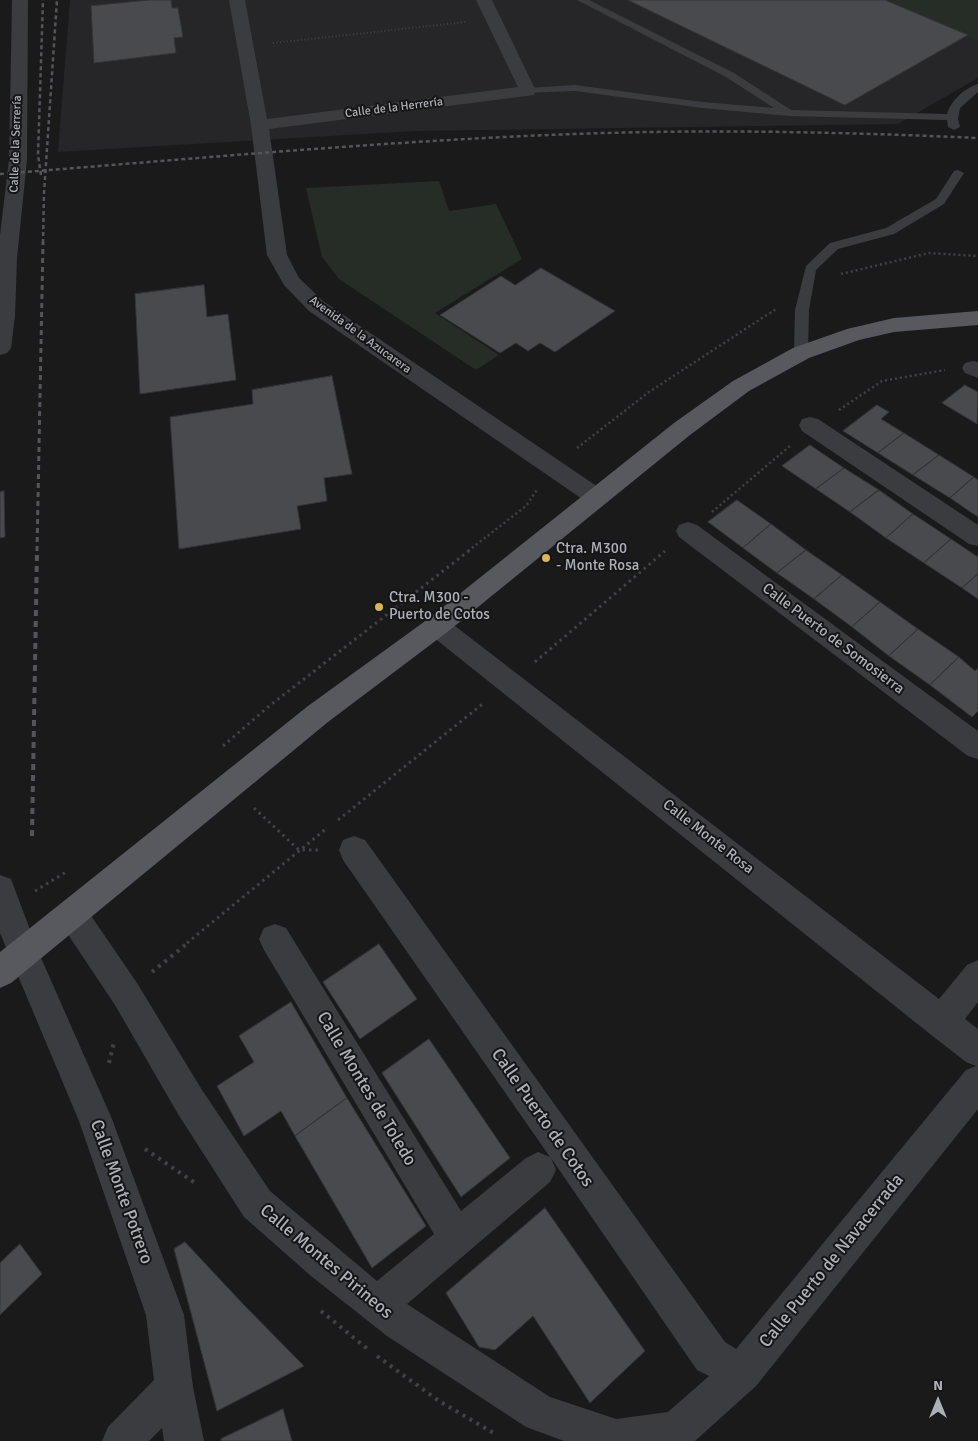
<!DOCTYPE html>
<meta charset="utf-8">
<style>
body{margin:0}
#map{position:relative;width:978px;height:1441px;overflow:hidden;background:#1a1a1b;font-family:Signika,sans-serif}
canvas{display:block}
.north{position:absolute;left:913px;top:1376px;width:50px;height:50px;-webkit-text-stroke:4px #151516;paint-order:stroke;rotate:0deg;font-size:14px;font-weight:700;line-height:20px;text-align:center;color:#aeb0b9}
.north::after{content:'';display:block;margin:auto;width:18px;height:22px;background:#aeb0b9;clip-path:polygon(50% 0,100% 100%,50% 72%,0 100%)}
</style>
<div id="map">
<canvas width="978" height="1441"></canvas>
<div class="north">N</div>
</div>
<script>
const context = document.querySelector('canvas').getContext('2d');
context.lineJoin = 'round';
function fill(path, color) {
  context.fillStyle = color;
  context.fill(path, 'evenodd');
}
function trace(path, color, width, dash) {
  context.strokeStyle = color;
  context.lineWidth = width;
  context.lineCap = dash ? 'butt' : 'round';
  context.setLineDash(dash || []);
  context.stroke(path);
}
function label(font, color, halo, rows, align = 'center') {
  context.font = font + ' Signika,sans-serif';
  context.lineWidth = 4;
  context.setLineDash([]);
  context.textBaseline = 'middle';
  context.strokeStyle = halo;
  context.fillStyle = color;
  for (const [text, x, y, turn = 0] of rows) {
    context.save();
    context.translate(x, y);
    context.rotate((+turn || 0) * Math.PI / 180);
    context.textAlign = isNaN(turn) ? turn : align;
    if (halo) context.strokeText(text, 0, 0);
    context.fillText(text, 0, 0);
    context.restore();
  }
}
const built = new Path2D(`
 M70,0H924L978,22V78L898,124L415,131L58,152Z`);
const green = new Path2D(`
 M887,0H978V41Z
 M439,181L449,211L496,204L522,259L435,313L499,355L476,370L339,279L322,257L306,188Z`);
const building = new Path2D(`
 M149,0H171L172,8H178L183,37L174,38L176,53L94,63L91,6Z
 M628,0H885L968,35L845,105Z
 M541,268L615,311L555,352L540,343L528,351L516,343L500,353L440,315L501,276L515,285Z
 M204,285L207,317L228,314L236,380L140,394L135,294Z
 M332,376L352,474L324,478L327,501L297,506L301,529L179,549L170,417L253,404L252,390Z
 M965,385L978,392L977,424L942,403Z
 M877,405L889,412L881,419L904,433L878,453L843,431Z
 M904,433L939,455L913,475L878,453Z
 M810,445L844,468L816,489L782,466Z
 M939,455L974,477L950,498L913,475Z
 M844,468L879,490L850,512L816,489Z
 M974,477L978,480V517L950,498Z
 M879,490L913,514L886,538L850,512Z
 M4,491L5,537L0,538V492Z
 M737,500L771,524L743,548L708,522Z
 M913,514L951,539L924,563L886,538Z
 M771,524L806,550L777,573L743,548Z
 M951,539L978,557V574L962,588L924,563Z
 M806,550L842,575L814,599L777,573Z
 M978,574V599L962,588Z
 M842,575L880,602L852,627L814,599Z
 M880,602L918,629L889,656L852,627Z
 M918,629L959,657L930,685L889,656Z
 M959,657L975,671L978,668V711L972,717L930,685Z
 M379,944L417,999L360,1039L323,982Z
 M291,1002L347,1098L295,1136L281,1111L244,1136L217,1086L254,1062L239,1036Z
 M429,1039L510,1158L461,1197L382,1073Z
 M347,1098L426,1226L372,1268L295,1136Z
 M545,1208L645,1351L590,1403L533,1316L495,1350L479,1347L446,1293Z
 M185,1242L243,1304L304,1366L217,1411L174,1249Z
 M20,1244L42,1274L0,1315V1263Z
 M283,1409L292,1441H221V1439Z`);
const pathFar3 = new Path2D(`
 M273,43L466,22`);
const pathFar2 = new Path2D(`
 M841,274L929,253L978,256
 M839,410L882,381L945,370
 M577,448L649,392L776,309
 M712,512L790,446
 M468,551L526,506L537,490`);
const pathFar1 = new Path2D(`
 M535,662L665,551
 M223,746L268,707L470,550
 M254,808L299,850H322
 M338,820L485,702
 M35,891L66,872
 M187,943L327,828`);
const path = new Path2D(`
 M152,972L189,942
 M109,1063L114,1042
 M145,1149L198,1185
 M321,1311L370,1351
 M377,1356L439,1401L497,1435`);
const service = new Path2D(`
 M577,0H589L734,73L791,110L947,114C951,100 965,88 978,84V92L960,108L958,119L960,127L954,130L948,127L947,120L789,116L702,108L575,91L524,93V89L528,88L575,85L702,102L774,108L726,77Z
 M958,170L964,173L944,204L894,234L838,249L816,270L809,310L808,353L806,356H796L794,353L795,310L806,266L830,243L886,228L936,199L954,171Z`);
const minor = new Path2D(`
 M12,0H28L27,160L17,258L15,316L11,348L7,353L0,355V235L9,160Z
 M229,0H245L267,119L518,87L476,0H492L536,91L534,95L269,129L287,255L299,278L323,301L604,491L608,497L604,503L596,506L588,503L309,311L284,285L267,255L251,125Z
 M973,361L978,362V378L965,373L962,368L965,363Z
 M810,417L818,419L978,525V546L969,544L802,431L799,425L802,419Z
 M688,522L697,525L978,731V759L968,756L679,537L676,531L679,525Z
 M437,616L446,619L939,999L967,965L978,960V1002L965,1019L978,1029V1109L756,1386L695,1441H564L526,1427L387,1336L311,1276L244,1217L178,1114L115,1005L61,924L57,914L61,904L72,899L83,904L137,983L202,1090L270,1191L377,1281L434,1234L264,950L259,939L264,928L275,924L286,928L461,1211L526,1158L538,1152L550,1157L343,860L339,850L343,840L354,836L365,840L725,1342L736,1349L966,1070L976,1066L966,1062L930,1034L428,633L424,626L428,619ZM551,1158L697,1370L709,1376L668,1412L616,1419L550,1397L407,1304L550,1182L556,1170Z
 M0,875L11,879L38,951L112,1119L184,1315L193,1387L204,1441H164L162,1428L149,1441H102L108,1427L154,1380L146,1315L79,1121L0,933Z`);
const primary = new Path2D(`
 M978,311V325L894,332L859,340L809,358L749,391L690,435L446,633L328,722L11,983L0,988V952L308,706L428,619L674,423L733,381L793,348L847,329L894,318Z`);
const railFar2 = new Path2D(`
 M0,174C191,159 383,141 574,134C709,129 844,132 978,138
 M41,175L38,155L43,0
 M43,243L44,193L57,0`);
const railFar1 = new Path2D(`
 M37,551L43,242`);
const rail = new Path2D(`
 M32,836L37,550`);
const markers = [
 [546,558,5,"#ddb650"],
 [379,607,5,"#ddb650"]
];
const farStreetnames = [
 ["Calle de la Herrería",394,108,-7],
 ["Calle de la Serrería",16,144,-88],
 ["Avenida de la Azucarera",360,335,36]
];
const poiNames = [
 ["Ctra. M300",556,549],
 ["- Monte Rosa",556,566],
 ["Ctra. M300 -",389,598],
 ["Puerto de Cotos",389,615]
];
const streetNames = [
 ["Calle Puerto de Somosierra",833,639,37],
 ["Calle Monte Rosa",708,837,38]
];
const nearStreetnames = [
 ["Calle Montes de Toledo",366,1089,59],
 ["Calle Puerto de Cotos",542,1118,55],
 ["Calle Monte Potrero",121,1192,70],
 ["Calle Puerto de Navacerrada",832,1261,-51],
 ["Calle Montes Pirineos",326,1262,40]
];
fill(built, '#262628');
fill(green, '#262d27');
fill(building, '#494a4d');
trace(building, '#343437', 1);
trace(pathFar3, '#414247', 2, [1, 2.5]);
trace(pathFar2, '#414247', 2.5, [2, 3]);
trace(pathFar1, '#414247', 3, [2.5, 4]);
trace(path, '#414247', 4, [3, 5]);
fill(service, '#3b3c40');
fill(minor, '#3b3c40');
fill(primary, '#57595f');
trace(railFar2, '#54555b', 2.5, [4, 3]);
trace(railFar1, '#54555b', 3, [5, 4]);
trace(rail, '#54555b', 4, [6, 5]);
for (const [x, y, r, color] of markers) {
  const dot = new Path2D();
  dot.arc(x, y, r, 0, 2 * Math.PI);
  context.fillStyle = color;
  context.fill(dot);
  trace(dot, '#151516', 2);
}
label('12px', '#aeb0b9', '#151516', farStreetnames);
label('15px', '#aeb0b9', '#151516', poiNames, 'left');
label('15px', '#aeb0b9', '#151516', streetNames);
label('18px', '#aeb0b9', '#151516', nearStreetnames);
</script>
